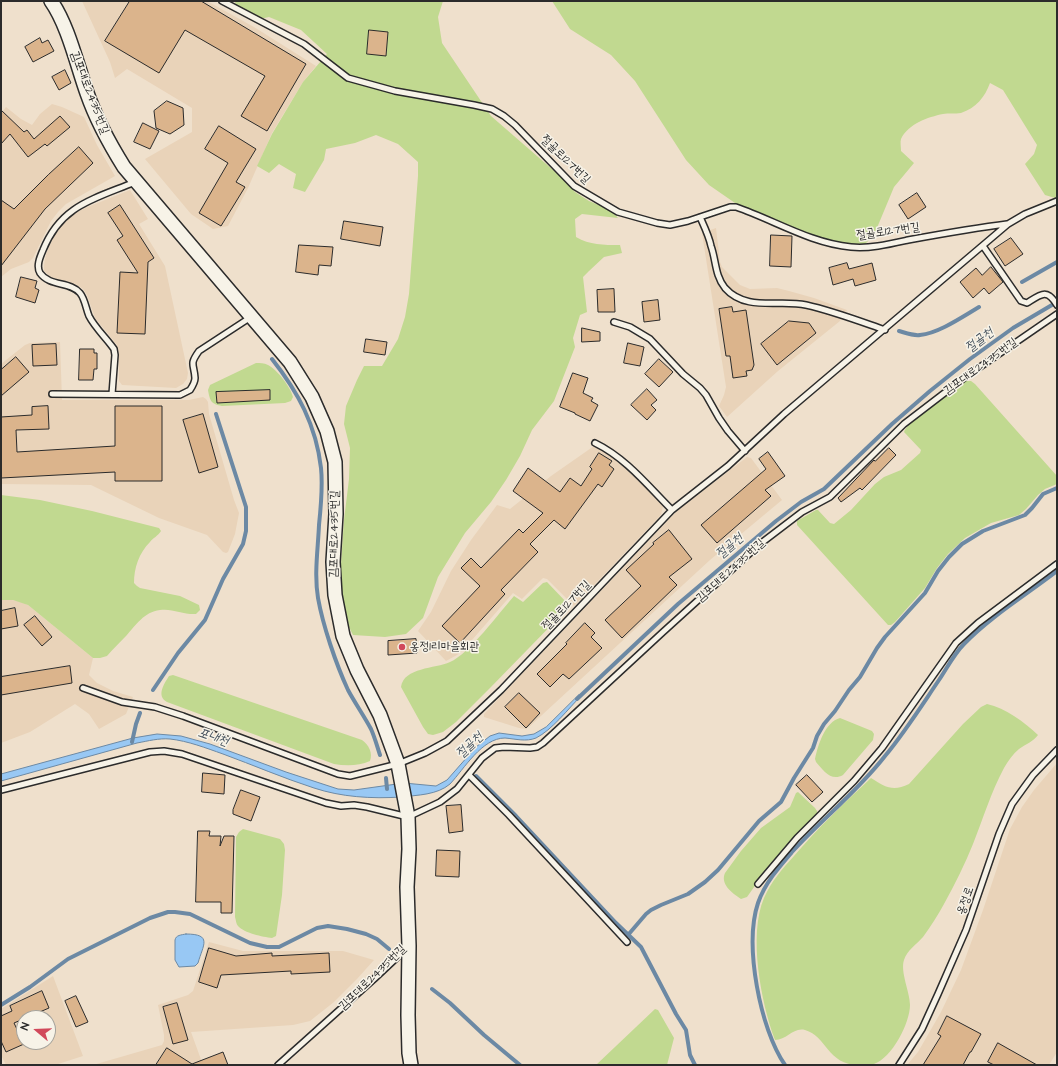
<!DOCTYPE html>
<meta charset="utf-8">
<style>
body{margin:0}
#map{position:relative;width:1058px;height:1066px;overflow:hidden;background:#efe0cc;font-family:"Architects Daughter",sans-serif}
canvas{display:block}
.frame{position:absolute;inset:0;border:2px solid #2b2b2b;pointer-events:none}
.north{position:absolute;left:16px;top:1010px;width:40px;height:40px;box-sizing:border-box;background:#f7f3e8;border:1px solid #a5a39c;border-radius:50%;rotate:289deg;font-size:11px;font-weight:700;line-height:16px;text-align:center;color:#2b2b2b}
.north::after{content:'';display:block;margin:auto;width:14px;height:18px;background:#d1495b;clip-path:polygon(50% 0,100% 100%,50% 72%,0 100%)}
</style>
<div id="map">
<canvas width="1058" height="1066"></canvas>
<div class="frame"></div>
<div class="north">N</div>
</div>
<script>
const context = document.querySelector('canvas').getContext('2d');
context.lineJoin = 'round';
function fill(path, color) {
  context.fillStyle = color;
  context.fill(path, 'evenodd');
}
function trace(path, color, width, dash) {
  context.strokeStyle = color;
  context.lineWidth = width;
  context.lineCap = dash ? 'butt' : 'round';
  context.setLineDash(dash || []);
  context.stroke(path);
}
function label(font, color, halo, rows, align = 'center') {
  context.font = font + ' "Architects Daughter","Poor Story",sans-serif';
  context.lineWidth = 3;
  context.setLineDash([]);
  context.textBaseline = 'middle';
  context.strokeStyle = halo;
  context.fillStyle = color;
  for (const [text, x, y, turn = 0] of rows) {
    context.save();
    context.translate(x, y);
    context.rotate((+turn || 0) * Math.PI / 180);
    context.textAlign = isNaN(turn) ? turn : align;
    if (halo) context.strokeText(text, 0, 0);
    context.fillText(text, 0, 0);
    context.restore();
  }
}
const built = new Path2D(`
 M82,1H207L254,27L316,66L303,82L272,133L248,188L228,226L213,229L191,214L145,159L192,132V108L127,69L115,78L110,62Z
 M52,104L62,107L84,117L97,145L115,176L66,204L58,212L51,221L33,258L29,262L11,269L1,277V113L6,107L21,119L32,125L40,114Z
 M130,190L148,219L139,224L165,266L188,373L187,379L183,384L176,388L122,385L119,381V352L117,345L95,318L87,295L83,289L77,285L51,277L44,271V265L46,254L54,236L62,225L72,215L85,208Z
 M716,228L720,262L722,267L740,285L750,289L777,288L789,291L814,298L847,310L840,321L778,371L727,417L719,406L724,395L726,387L702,233Z
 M60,342L62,400H189L203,397L206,399L208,402L209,414L234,500L239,513L235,534L228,552L226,553L223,552L207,535L159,518L91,485L1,484V364L25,345L30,343Z
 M594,446L613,457L652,494L663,506L661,515L574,606L547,579L543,578L522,599L513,593L465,648L457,655L446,661L418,631L431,612L451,571L471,540L497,505L510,509L551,476Z
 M747,457L751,458L782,500L710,560L529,727L526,729L519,728L484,717V714L676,512Z
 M3,599L20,601L28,605L93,658L89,675L97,683L113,691L133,697L126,714L99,729L89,714L75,704L30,732L1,743V600Z
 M1057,763V1052L1049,1065H907L918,1052L941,1012L961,970L983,910L1010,829L1022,807L1034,790Z
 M209,942L243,951H343L374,960L357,979L334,1002L310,1021L293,1025L191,1032L203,1065H93L162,1045L164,1041V1035L158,1005L188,995L193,991Z
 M53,976L83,1056L55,1065H6L1,1055V1009ZM24,1018H48V1042H24Z`);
const green = new Path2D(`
 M235,1H443L438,17L442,43L491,116L560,176L575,192L589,201L611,210L618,218L582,214L575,219L576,237C590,245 603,245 620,245L622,253L604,257L589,271L583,277L587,312L580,315L573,338L575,347L554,401L532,430L520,456L506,480L491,502L465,533L438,577L423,618L406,634L385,637L353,635L349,627L342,598L340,578L344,520L349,479L350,448L344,424L346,406L357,380L364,366H382L398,339L405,317L409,294L418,176V162L398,144L376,135L355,143L326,149L324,160L305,192L293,188L296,174L279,164L269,173L257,166L272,134L303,82L327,54L301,30L269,17L255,20L236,7Z
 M552,1H1057V197L1055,198L1045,195L1025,164L1034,154L1037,145L1003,90L990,83C985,97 976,108 961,113C955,114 948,113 943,114C928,117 908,124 901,139C900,142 901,147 901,151L914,163L894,187L874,235L865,244L845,245L812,236L777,222L735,203L709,185L686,160L635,81L611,55L570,29Z
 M256,363C260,363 264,363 268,365C277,369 291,388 293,397L291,401L285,403L222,406C211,404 210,401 208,390L210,385Z
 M966,381H971L975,384L1057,476V484L1045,489L1038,495L1026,509L1019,515L991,523L965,538L948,554L937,568L925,588L895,622L891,625H888L797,525V521L816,510H818L830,523L834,524L851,510L875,484L884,477L901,470L920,453L921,450L904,432C907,421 955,388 966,381Z
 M1,495L40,500L92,511L159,528L161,531C158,536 153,538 150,542C139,553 134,568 134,583L137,586L140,588L180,596L199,605L200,610L196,614C184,615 172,608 160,610C144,612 136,625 126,636C120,642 113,649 107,656L100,658H93L28,605L13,600H1Z
 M547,582L568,604V608L490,688L456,722L443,732L433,735L428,734L423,727L401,687C404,667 435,669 450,662C469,654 499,613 514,596L523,602L543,583Z
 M173,675L362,740C369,745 373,753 370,761C359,766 346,766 334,764L167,702C156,696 164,684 169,676Z
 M987,704C1006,708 1024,722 1038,735C1034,741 1026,744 1019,749C1013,754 1008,761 1004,768C991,792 983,819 973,844C965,864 955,884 944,904C938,915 931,926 923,937C917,944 907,950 904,960C900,972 910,992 910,1005C910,1023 892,1058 874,1064C869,1066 864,1065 859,1065C827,1065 827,1036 805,1030C793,1027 787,1040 775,1040C761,1003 748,935 764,898C771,882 782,869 794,856C818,828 844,803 871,778C885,787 893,792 909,784L963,724L981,707Z
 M840,718L872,731L874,734L873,740L843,775C831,782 823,770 816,762L815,759C818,745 825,722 840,718Z
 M798,792L815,808L817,811V813L769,866L747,897L741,899C732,893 720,884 725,873L741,851L761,828L790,807L796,793Z
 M243,829L280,839L284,844L285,850L282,895L276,936L272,938C263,937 244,933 238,926C236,924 236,920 235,917L236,837L239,832Z
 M655,1009L658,1010L674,1038L667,1065H596Z`);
const water = new Path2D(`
 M579,695L581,696C568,709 552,730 536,738C526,742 516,739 505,738C482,738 464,769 450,784C437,795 418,795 401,797C372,799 341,797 314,788C283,778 253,765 223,754C206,748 188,741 170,739C159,738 148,741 137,743L1,781V774L133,738L157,734L181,736L210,744L286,772L338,789L354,790L404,783L436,786L447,780L476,747L490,736L499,733L522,736L534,734L546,727Z
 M186,934C213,934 203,945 198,963L195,966L179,967L175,960V940C176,935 181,935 186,934Z`);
const stream = new Path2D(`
 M1022,282L1057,262
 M899,331C906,333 913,336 920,335C939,333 962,317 979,307
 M272,359C298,392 316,425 321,468C323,487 321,506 319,525C318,549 314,574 318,598C323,626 336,664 348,690C355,703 364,716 371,729C375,738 377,746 380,755
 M153,690L178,653L205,620L223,579L243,544L246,531V507L216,414
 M577,699L678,604L776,521L801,502L824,489L892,424L930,391L970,359L1013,328L1057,302
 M132,742L136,724L140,713
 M476,776L516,816L616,923L641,947L676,1014L686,1030L690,1055L695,1065
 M386,778L387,789
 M628,935L646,914L651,910L661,905L688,894L705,882L718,870L759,821L781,802L794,778L813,748L817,736L824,724L835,711L849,690L860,677L877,648L885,637L925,593L938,571L949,557L962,544L983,531L1025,515L1032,508L1043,494L1057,488
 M432,989L450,1003L484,1035L520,1065
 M1,1005L30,987L68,959L150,918L168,912H175L190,914L250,943L267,947H279L317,928L328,926L347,929L366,934L377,939L389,949
 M785,1065C760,1029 744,945 758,903C765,883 779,867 792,852C822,819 858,791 885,756C905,732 922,705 939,680C947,668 954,654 964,644C991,616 1026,595 1057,571`);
const building = new Path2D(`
 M130,1H201L306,64L267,131L241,116L265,76L185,30L159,73L105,41Z
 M369,30L388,32L386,56L367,54Z
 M40,38L42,43L48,40L54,51L33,62L25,47Z
 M65,70L71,83L59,90L52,77Z
 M167,101L183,108L184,125L170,134L156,128L154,111Z
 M1,110L24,132L27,130L34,139L60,116L70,127L47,146L45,144L28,157L10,134L1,144Z
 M143,123L159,131L150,149L134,142Z
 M219,126L256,149L236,182L245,187L221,226L199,213L228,163L205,149Z
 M79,147L93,163L45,209L1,266V200L14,209L48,175Z
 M917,193L926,207L908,219L899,205Z
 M120,205L154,258L148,262L145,334L117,333L120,272L138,273L117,240L123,236L108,213Z
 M344,221L383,227L380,246L341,239Z
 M771,235L792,236L791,267L770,266Z
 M1011,238L1023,254L1005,266L994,249Z
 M299,245L333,247L331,266L319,265L318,275L296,272Z
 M847,263L849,269L872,263L876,280L855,286L853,279L833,285L829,268Z
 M991,267L1003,282L989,294L984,288L973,298L960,282L976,268L982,275Z
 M21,277L37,281L35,288L39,290L35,303L16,297Z
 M614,289L615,312H598L597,290Z
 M658,300L660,320L644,322L642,302Z
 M732,307L733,312L746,310L754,365L752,370L746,371L747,376L733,378L730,356H726L719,309Z
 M789,321L809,323L816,333L777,365L761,344Z
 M582,328L600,332V341L582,342Z
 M366,339L387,342L385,355L364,352Z
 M628,343L644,347L640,366L624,363Z
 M56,344L57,365L33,366L32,345Z
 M80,349H94V353H97V369H94L93,380H79Z
 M16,357L29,372L1,396V370Z
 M659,359L673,372L659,387L645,374Z
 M573,373L588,378L583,393L593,398L591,401L598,405L590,421L575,414V413L560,407Z
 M647,389L657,400L651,405L656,410L647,420L631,405Z
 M270,390V400L217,403L216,392Z
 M48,406L49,429L16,430L17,452L115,446V406H162V481H115V472L1,478V417L32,415V407Z
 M203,414L218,467L199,473L183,420Z
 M889,448L896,455L862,490L860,488L841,502L838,498L874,460L875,461Z
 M768,452L785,476L765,490L771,496L717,543L701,525L766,469L759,459Z
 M599,453L612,461L609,465L614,469L602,487L598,484L565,529L554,520L530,544L538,552L501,590L505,594L460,643L442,626L480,586L461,568L471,558L481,568L519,529L523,533L543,513L513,491L528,468L560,492L570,478L581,486L592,469L590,467Z
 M669,530L692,559L669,577L677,585L622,638L605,620L641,586L626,570L654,544L653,543Z
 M15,608L18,626L1,629V611Z
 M35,616L52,637L42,646L24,625Z
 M585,623L595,633L591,637L602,648L569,679L563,674L550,687L537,674L567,644L566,643Z
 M416,639L417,653L388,655V641Z
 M70,666L72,683L1,695V677Z
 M519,693L540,713L526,728L505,707Z
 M203,773L225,775L224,794L202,792Z
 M807,775L823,792L812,802L796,785Z
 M241,790L260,797L251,821L233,814V810Z
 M461,805L463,831L449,833L446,806Z
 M198,831H210L209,836H221L220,846L224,836H234L232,913H221V902H196Z
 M437,850L460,851L459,877L436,876Z
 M209,948L236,956L272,953V956L329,953L330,972L291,974V971L221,975L217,988L199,982Z
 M42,991L49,1008L14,1023L24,1044L6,1052L1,1041V1016L12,1011L10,1006Z
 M76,996L88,1022L76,1027L65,1001Z
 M177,1003L188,1040L173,1044L163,1007Z
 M947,1016L981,1034L971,1052H970L963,1065H923L941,1036L938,1034Z
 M998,1043L1037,1065H994L988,1062Z
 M167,1048L192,1064L223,1052L228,1065H156Z`);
const service = new Path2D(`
 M222,1L304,44L348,78L395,91L474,105L492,109L504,116L515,125L574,186L618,212L657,223L670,225L688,221L730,207H736C774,220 810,243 851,247C869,249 890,244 908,240C941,234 974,228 1007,224
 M700,217C704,226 709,236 711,246C716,260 715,276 725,288C746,312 780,299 806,305C833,311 859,321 885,330
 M983,246L1021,301L1027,303C1041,294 1047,288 1057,305
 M614,322L630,327L650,339L683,374L700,388L706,395L719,418L728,431L745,451
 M52,394L180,395L190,390C192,387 195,382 195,378C194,363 189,365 199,351L251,317
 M112,394L115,355L114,349L111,345C104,336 94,326 89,316C86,309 85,299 80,293C70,281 50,287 40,273C36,266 40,257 43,250C61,205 94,199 135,182
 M595,443C626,458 648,486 672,510
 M83,688L122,702L155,707L183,716L338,774L350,776L398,764L425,753L447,741L501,690L672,510L728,466L784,414L1008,224L1025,214L1057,201
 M469,775L509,815L627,942
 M1,790L150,752L164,751L182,754L326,803L341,806L354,805L367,807L408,817L440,802L457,789L482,758L495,748L504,747L530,748L537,747L543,743L663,632L760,544L802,512L830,497L904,424L964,378L1057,314
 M758,884L797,838L854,781L882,748L956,643L978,623L1057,564
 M278,1065L374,979L407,948
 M899,1065L922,1029L938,994L966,930L999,834L1012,804L1033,775L1057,750`);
const tertiary = new Path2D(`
 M51,1C68,25 77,65 87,93C96,119 109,143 124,167L290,362L312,397L327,431L335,462L336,514L333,562L335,595L343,636L357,670L380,715L398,764L408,817L409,849L407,887L409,946L408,1015L409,1053L411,1065`);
const markers = [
 [402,647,4,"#d1495b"]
];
const streetNames = [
 ["김포대로2435번길",89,93,69],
 ["절골로127번길",565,160,44],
 ["절골로127번길",888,232,-8],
 ["김포대로2435번길",981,367,-36],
 ["김포대로2435번길",335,534,-89],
 ["김포대로2435번길",731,571,-42],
 ["절골로127번길",567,606,-46],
 ["옹정로",966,901,-70],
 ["김포대로2435번길",373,978,-44]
];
const poiNames = [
 ["옹정1리마을회관",410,647]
];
const waterNames = [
 ["절골천",980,341,-37],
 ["절골천",730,547,-41],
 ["포내천",213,738,19],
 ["절골천",470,746,-43]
];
fill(built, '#e9d3b9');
fill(green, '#c1d990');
fill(water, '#98c8f4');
trace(water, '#6c89a4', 1);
trace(stream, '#6c89a4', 4);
fill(building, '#dbb48c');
trace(building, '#2b2b2b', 1);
trace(service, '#2b2b2b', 8);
trace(tertiary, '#2b2b2b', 16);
trace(service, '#f7f3e8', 5);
trace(tertiary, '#f7f3e8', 13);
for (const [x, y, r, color] of markers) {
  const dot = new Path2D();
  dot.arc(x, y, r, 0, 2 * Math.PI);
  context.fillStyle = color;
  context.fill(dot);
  trace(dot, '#f7f3e8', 1.5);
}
label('12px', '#2b2b2b', '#f7f3e8', streetNames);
label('12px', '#2b2b2b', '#f7f3e8', poiNames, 'left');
label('italic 13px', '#46525d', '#f7f3e8', waterNames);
</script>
